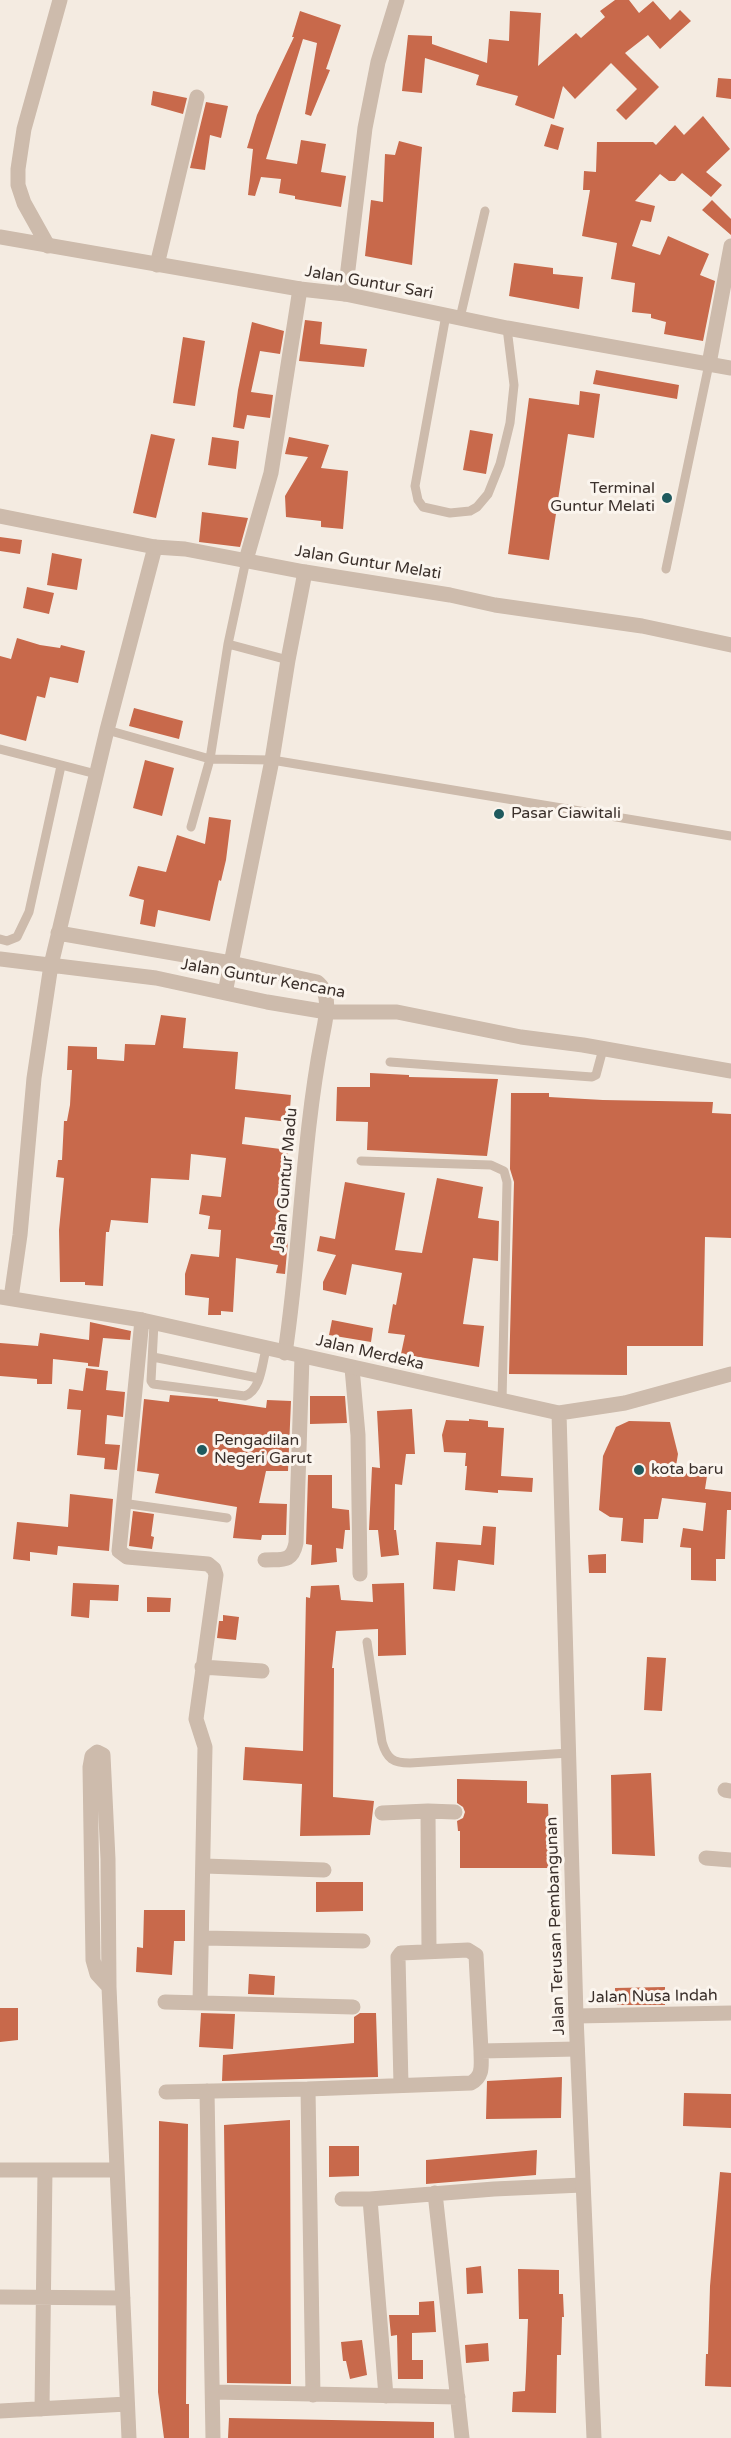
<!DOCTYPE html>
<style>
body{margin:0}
canvas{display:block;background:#f4ebe1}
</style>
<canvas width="731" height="2438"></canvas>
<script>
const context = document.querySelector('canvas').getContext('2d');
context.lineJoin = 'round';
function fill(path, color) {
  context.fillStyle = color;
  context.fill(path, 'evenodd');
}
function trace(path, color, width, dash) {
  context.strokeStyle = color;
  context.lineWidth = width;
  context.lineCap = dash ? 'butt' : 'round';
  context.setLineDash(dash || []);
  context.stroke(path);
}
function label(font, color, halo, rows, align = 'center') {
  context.font = font + ' "Varela Round",sans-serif';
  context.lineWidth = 6;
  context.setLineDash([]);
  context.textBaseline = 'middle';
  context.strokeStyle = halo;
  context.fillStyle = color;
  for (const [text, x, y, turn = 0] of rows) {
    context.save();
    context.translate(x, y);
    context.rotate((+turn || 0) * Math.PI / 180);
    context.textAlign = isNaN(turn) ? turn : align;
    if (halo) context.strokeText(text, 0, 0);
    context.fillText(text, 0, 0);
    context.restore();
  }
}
const building = new Path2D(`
 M615,0H629L639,13L653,1L670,20L680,10L691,21L660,49L648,35L625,53L659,87L626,120L616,110L637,89L611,63L575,99L563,86L554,119L515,105L518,96L476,85L479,75L425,58L422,93L402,91L408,35L432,36V44L487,63L489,39L509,41L510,11L541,13L538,66L576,33L581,38L605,17L600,11Z
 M300,11L341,25L326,69L330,70L311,116L305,114L317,43L303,39L266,159L297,164L301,140L326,144L321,172L346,176L341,207L295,199V196L279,193L281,179L261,177L255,196L248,195L253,149L247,148L257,115L294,37H292Z
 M718,78L731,79V99L716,97Z
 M153,91L187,98L183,114L151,105Z
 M206,102L228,106L221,138L210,135L205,170L190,168Z
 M703,116L730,149L706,172L722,185L711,197L682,173L675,181H669L660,174L635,201L655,206L651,222L641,220L632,246L660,255L668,236L709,254L700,275L715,281L703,341L664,334L666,322L651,318V314L632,312L635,283L611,279L617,243L582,236L590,190H583L584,171L596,172L597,142H653L656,145L675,125L684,135Z
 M551,124L564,128L558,150L544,146Z
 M399,141L422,147L412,265L365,256L371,200L383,202L385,154L395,155Z
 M712,200L731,219V235L702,210Z
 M514,263L553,268V274L583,277L579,309L509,296Z
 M305,320L322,322L320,344L367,349L364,367L299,361Z
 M252,322L284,331L280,354L260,351L251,392L273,395L270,418L247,415L244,429L233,427L238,390Z
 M183,337L205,341L195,406L173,403Z
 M596,370L679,385L677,399L593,384Z
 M580,391L600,394L594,438L568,434L549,560L508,554L529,398L579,405Z
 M470,430L493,434L486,474L463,470Z
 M151,434L175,439L156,518L133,513Z
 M212,437L239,441L236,469L208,465Z
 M289,437L329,445L321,468L348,471L343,529L321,527V521L286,517L285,496L308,457L285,454Z
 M202,512L248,518L240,547L199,542Z
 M0,537L22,540L20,554L0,551Z
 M52,553L82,559L77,590L47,585Z
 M27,587L54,593L49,614L23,608Z
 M17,638L40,645L60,648L61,645L85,651L78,683L50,677L45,698L37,696L26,741L0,734V656L11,659Z
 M134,708L183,721L179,739L129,726Z
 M145,760L174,768L162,816L133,808Z
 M209,817L231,820L226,860L221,881L219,880L210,921L158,910L155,927L140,924L144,900L129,896L138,866L166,872L177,835L205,844Z
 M161,1015L186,1018L183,1048L238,1052L235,1089L291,1095L289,1122L245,1117L242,1144L288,1150L286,1165H281L277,1202L281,1203L277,1239L288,1241L285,1274L276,1273L278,1265L236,1258L233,1312L221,1311V1315H208L209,1298L185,1295V1274L191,1254L219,1257L221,1230L208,1229L210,1216L199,1214L202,1195L221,1197L226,1158L191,1154L189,1180L151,1178L148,1223L111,1220L109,1232H106L103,1286L85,1285V1282H60L59,1230L64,1178L56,1177L58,1160H62L64,1121H67L70,1105L72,1070H67L68,1046L97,1047V1059L124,1061L125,1044L155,1045Z
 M370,1073L409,1075V1077L498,1079L487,1156L367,1150L368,1122L336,1121L337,1087H370Z
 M511,1093H549V1097L603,1100L713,1102L712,1113L731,1114V1238L705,1237L703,1346H627V1375L509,1374L514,1182L510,1169Z
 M437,1178L483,1187L478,1218L499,1221L498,1261L473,1258L463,1324L484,1326L479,1367L401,1354L405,1335L388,1333L393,1304L396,1305L402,1273L352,1264L346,1295L323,1290V1282L336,1255L317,1251L320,1236L335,1239L345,1182L405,1193L395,1250L422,1253Z
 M332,1320L373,1328L371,1342L329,1335Z
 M90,1322L131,1331L130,1340L103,1338L99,1367L88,1366V1363L53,1359L52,1384H37V1379L0,1376V1343L38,1346L40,1333L89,1340Z
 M86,1368L108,1371L106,1390L125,1392L123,1417L107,1415L105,1444L120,1445L117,1470L104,1469L105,1458L77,1455L81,1410L67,1409L69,1389L83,1391Z
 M170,1395L218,1399V1401L266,1408L267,1400L291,1401L288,1471H266L259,1503L287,1504L286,1535H262L261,1540L233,1538L237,1507L155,1493L159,1474L137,1471L144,1399L169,1402Z
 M310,1396H345L347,1423L310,1424Z
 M412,1409L415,1454H406L402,1485L395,1484L394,1530H396L399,1555L381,1557L378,1530H369L372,1467L380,1468L377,1411Z
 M469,1419L488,1421V1427L504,1428L501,1476L533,1478L532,1492L498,1490V1493L465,1490L467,1466H465L466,1453L444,1452L442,1435L446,1420L469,1421Z
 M629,1421L670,1422L678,1454L675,1472L707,1476L705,1489L731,1492V1510H727L725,1559H716V1581L691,1580V1548L680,1547L683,1528L703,1531L706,1503L662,1498L658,1519H644L643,1543L621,1541L623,1518L610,1517L599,1510L603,1456L616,1427Z
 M308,1475H332V1508L349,1510L350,1530H345L343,1549L336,1548L337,1562L311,1565L312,1545L306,1544Z
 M70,1494L113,1499L109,1551L58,1546L57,1555L30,1552V1561L13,1559L17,1522L68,1527Z
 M133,1511L154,1514L151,1536L154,1537L152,1549L129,1546Z
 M483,1526L496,1527L494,1565L458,1560L455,1591L433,1589L436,1542L481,1545Z
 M606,1554V1573H589L588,1555Z
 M73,1583L119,1585L118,1601L90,1600L89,1618L71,1616Z
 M404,1583L406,1655L378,1656V1629L336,1631L332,1668H334L333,1797L374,1801L370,1835L300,1836L302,1784L243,1780L245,1747L303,1751L306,1597L310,1598L311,1586L339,1585L341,1600L373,1602L372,1584Z
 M147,1597L171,1598L170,1612H147Z
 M223,1615L239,1617L236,1640L217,1638L219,1621H223Z
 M647,1657L666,1658L662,1711L644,1710Z
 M651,1773L655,1856L612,1854L611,1775Z
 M457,1779L527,1781V1803L548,1804L550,1868H460V1831H458L457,1821L463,1818L465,1812L463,1807L457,1803Z
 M316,1882H363V1911L316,1912Z
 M144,1910H185V1941H174L172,1975L136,1972L137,1947L143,1948Z
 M249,1974L275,1976L274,1995L248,1994Z
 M665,1987V2005H615V1988Z
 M0,2008H18V2040L0,2042Z
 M201,2013L235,2014L233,2049L199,2047Z
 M360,2013H376L378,2077L222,2081L223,2055L354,2043V2017Z
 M562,2077L561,2118L486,2119L487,2081Z
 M684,2093L731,2094V2128L683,2126Z
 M290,2120L291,2384L227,2383L224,2125Z
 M159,2121L188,2124L186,2404H189V2438H164L158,2392Z
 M329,2146H359V2176L329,2177Z
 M537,2150L536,2175L426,2184V2160Z
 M720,2172L731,2173V2387L705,2386L706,2354H708L710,2286Z
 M481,2266L483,2293L467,2294L466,2268Z
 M518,2269L559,2270V2294H563L564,2317H562L561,2355H557L556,2413L512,2412L513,2392L525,2391L526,2372L528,2319H519Z
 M434,2301L436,2332L412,2333V2360H423V2379H398L397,2335L391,2336L389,2315H419V2302Z
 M362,2340L367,2375L350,2379L346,2361H343L341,2342Z
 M488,2343L489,2361L466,2363L465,2345Z
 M229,2418L434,2422V2438H228Z`);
const service = new Path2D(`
 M446,315L415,486L418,500L423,507L450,513L470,511L477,507L488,494L500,464L510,423L514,385L507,328
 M460,318L485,211
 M666,569L709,364
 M228,644L246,560
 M107,730L210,759L272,760L731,836
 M0,749L96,774
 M191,827L210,759L228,644L288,660
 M0,939L7,941L17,937L29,912L61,766
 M390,1062L592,1077L596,1075L603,1049
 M361,1161L491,1165L504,1171L507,1182L502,1401
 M154,1323L151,1381L153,1384L245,1396C261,1390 262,1364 266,1349
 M153,1357L258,1378
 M122,1503L227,1518
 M367,1642L382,1742C387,1759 393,1763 410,1763L569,1753`);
const minor = new Path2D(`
 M48,246L24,203L18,185V169L24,129L60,0
 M157,265L197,97
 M345,294L365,128L378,62L397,0
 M709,364L731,246
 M246,560L271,473L300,289
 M58,933L231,963L317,982C333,994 325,1022 322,1038C302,1142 301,1248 285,1353
 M0,959L156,978L267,1002L327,1012H397L521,1037L583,1045L731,1071
 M225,993L272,760L288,660L305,572
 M11,1298L20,1235L34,1078L51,965L107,730L155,547
 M142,1320L119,1551L127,1557L208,1564L214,1569L216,1575L196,1719L205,1747L200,2003
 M352,1368L358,1435L360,1574
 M265,1560C282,1559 292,1563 296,1543L302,1357
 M202,1667L262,1671
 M725,1790L731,1791
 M428,1811L455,1812
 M382,1813L428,1811L429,1950
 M706,1858L731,1860
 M204,1866L324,1870
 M202,1938L363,1941
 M109,1987L97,1974L93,1960L90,1767L92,1756L97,1752L103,1755L108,1859L109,1987L129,2438
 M165,2002L353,2007
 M576,2016L731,2013
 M401,2085L398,1957L401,1953L468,1950L476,1955L481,2051
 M207,2091L213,2438
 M166,2092L308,2089
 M0,2170H117
 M435,2193L462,2438
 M342,2199H370
 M0,2297L123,2298
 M213,2392L458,2397
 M313,2395L308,2089L471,2083C484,2076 481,2065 481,2051L577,2049
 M386,2396L370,2199L494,2189L582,2185
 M42,2409L45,2170
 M0,2411L127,2404`);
const tertiary = new Path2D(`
 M0,237L300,289L345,294L507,328L731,368
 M0,516L155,547L185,549L305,572L450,595L495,605L642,626L731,645
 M0,1297L142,1320L559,1413L625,1403L731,1374
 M559,1413L576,2016L594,2438`);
const markers = [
 [667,498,6,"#1f5a5e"],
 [499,814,6,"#1f5a5e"],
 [202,1450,6,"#1f5a5e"],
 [639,1470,6,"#1f5a5e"]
];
const streetNames = [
 ["Jalan Guntur Sari",369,283,10],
 ["Jalan Guntur Melati",368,563,9],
 ["Jalan Guntur Kencana",263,979,10],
 ["Jalan Guntur Madu",286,1180,-85],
 ["Jalan Merdeka",370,1353,13],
 ["Jalan Terusan Pembangunan",556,1926,-92],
 ["Jalan Nusa Indah",653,1997,-1]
];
const poiNames = [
 ["Terminal",655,489,"right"],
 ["Guntur Melati",655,507,"right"],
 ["Pasar Ciawitali",511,814],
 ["Pengadilan",214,1441],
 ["Negeri Garut",214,1459],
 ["kota baru",651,1470]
];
fill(building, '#c8694b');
trace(service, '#cdbbac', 9);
trace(minor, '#cdbbac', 15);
trace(tertiary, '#cdbbac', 15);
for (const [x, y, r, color] of markers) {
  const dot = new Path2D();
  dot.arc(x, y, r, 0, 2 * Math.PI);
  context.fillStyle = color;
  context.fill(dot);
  trace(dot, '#fbf5ee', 2);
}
label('16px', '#3b302b', '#fbf5ee', streetNames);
label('16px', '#3b302b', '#fbf5ee', poiNames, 'left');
</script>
